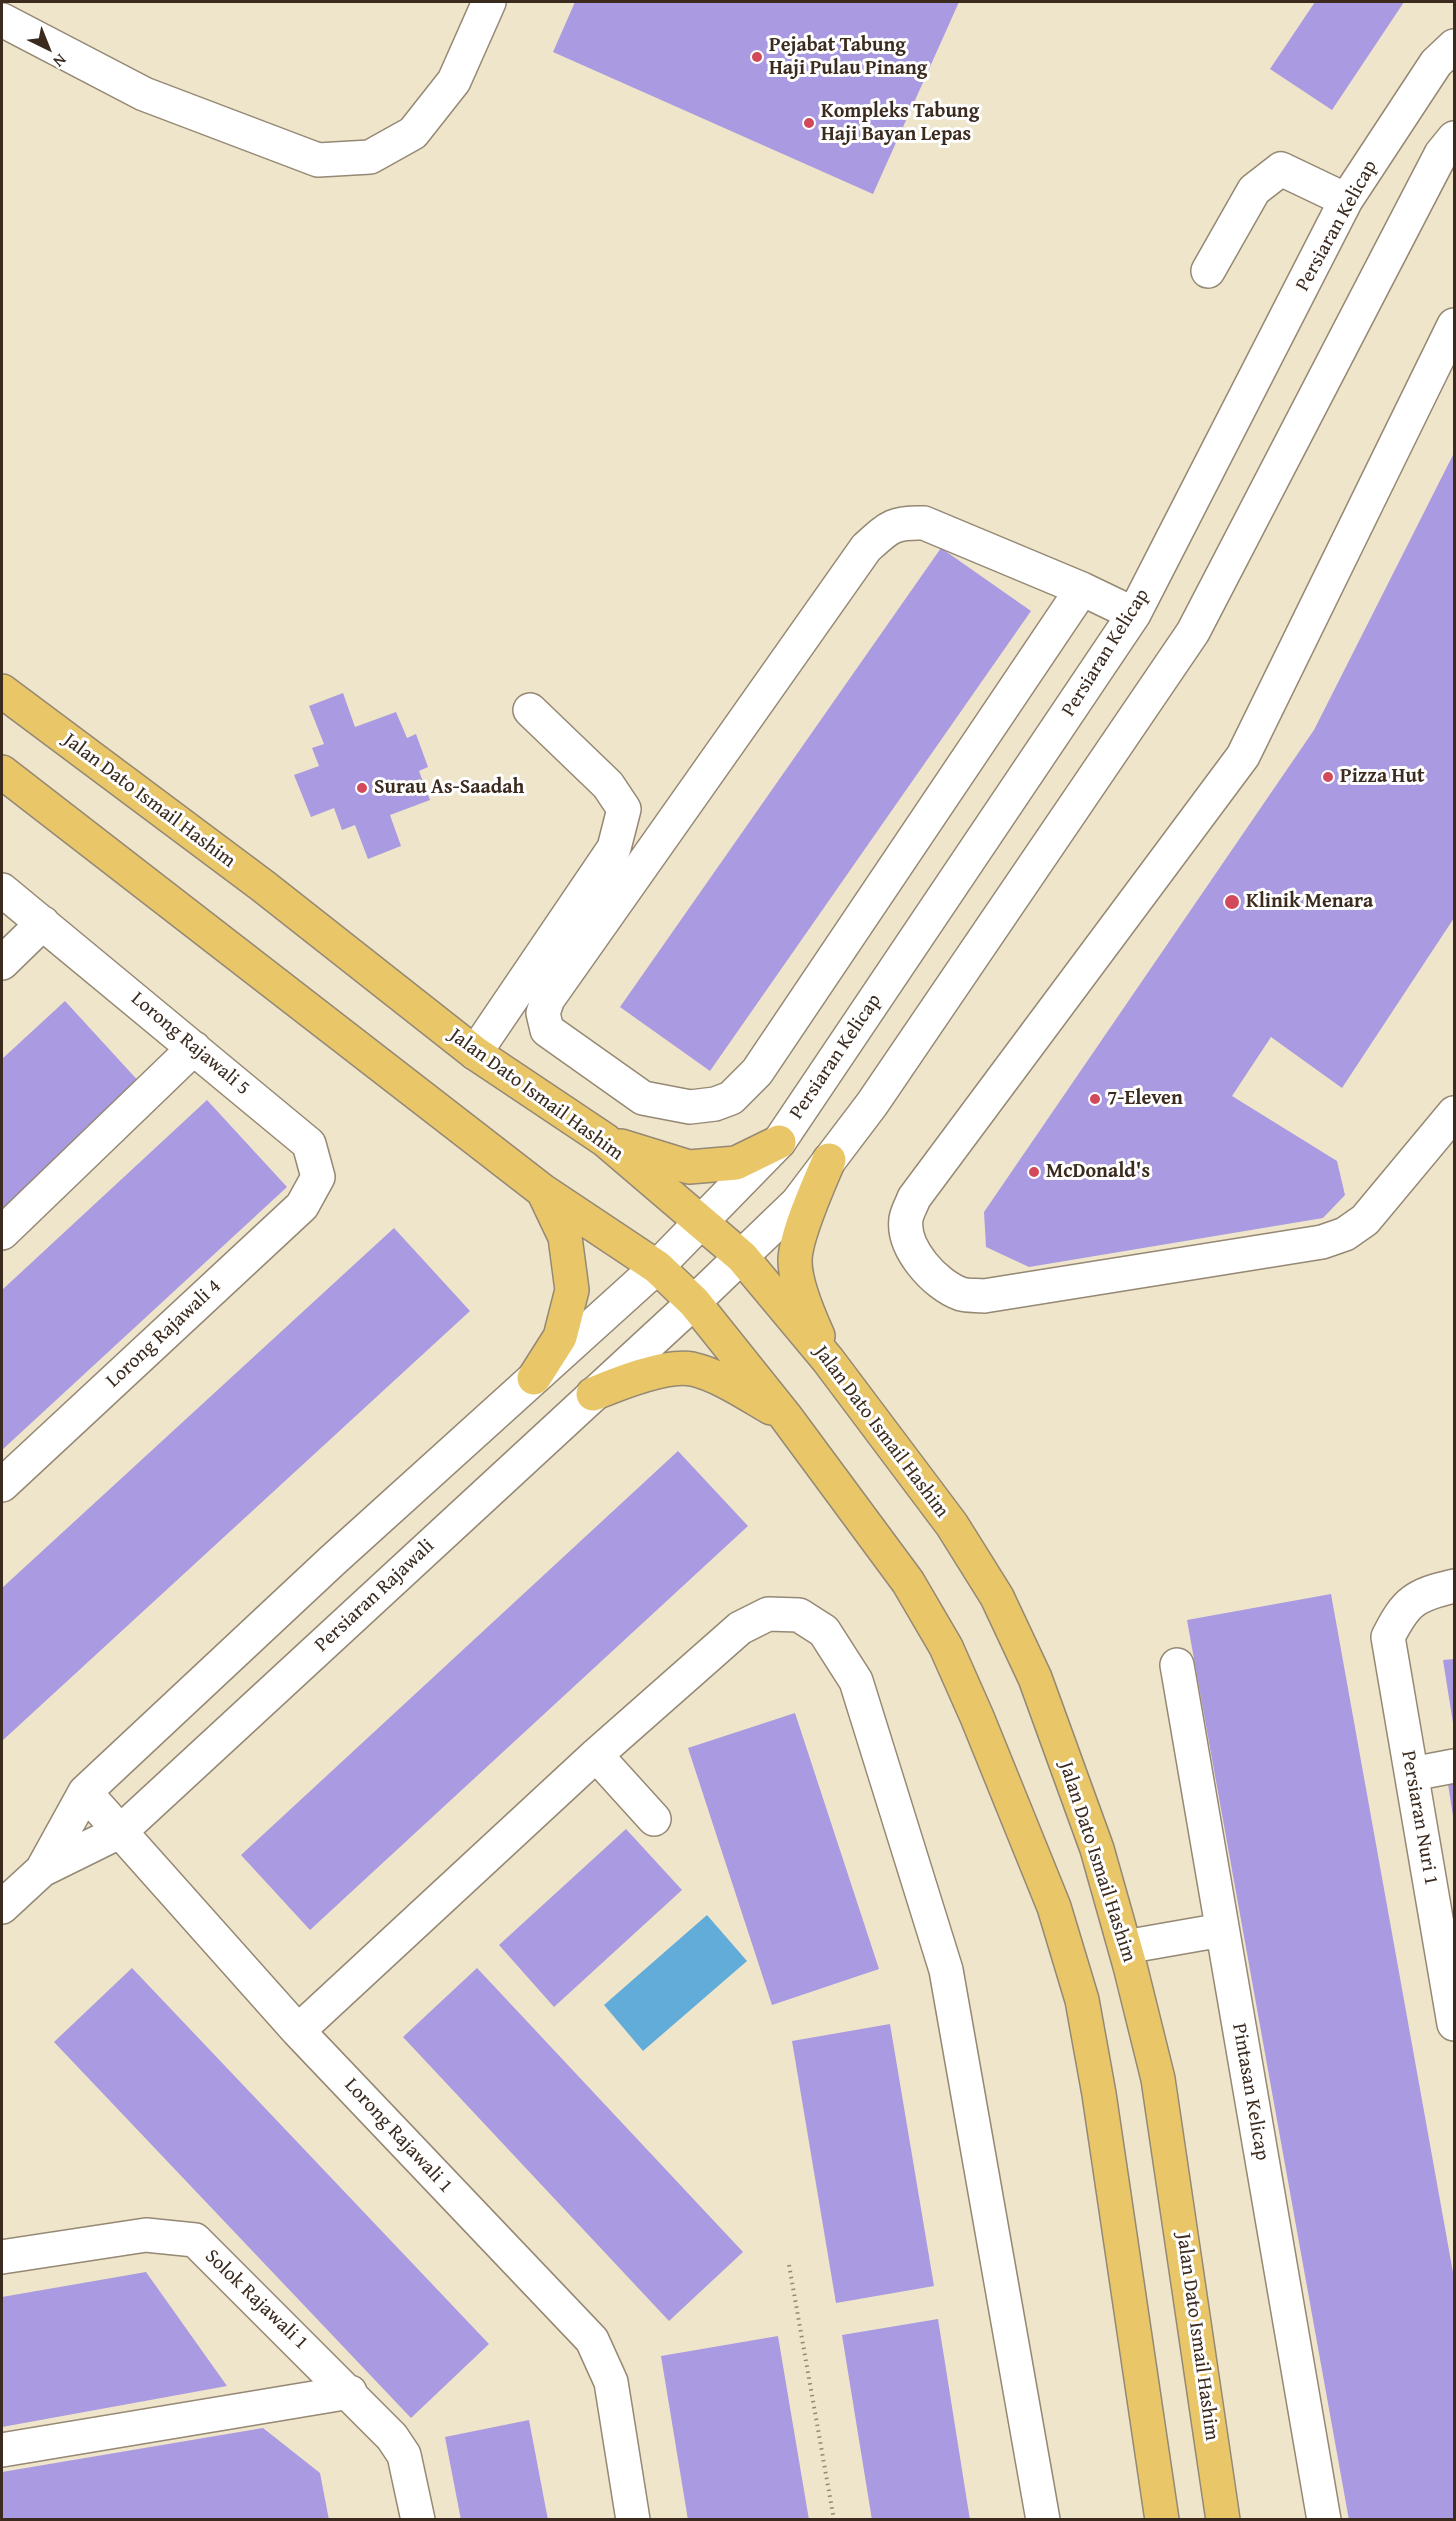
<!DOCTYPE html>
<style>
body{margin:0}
#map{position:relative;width:1456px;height:2521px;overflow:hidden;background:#efe5ca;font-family:"Gentium Book Plus",serif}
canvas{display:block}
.frame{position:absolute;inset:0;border:3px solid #3b2a1e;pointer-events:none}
.north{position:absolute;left:18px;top:18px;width:60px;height:60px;-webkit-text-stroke:4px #fff;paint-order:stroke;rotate:137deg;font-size:16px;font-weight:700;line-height:24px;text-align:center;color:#3b2a1e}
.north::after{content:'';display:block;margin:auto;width:21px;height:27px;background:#3b2a1e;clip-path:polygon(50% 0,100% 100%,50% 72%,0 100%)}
</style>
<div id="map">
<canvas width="1456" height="2521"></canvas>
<div class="frame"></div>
<div class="north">N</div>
</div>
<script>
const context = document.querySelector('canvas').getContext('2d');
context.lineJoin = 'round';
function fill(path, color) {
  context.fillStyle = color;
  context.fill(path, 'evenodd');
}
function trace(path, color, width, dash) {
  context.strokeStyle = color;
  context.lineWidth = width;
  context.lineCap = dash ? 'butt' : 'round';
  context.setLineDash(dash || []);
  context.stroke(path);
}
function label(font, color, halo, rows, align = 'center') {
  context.font = font + ' "Gentium Book Plus",serif';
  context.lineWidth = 6;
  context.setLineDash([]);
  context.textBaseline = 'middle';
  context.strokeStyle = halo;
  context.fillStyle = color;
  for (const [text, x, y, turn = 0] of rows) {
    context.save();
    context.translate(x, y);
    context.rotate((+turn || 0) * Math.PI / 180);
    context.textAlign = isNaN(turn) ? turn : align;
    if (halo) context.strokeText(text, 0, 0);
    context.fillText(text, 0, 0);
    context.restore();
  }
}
const water = new Path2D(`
 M707,1915L747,1961L643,2051L604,2005Z`);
const building = new Path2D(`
 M575,2H959L873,194L553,52Z
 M1315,2H1404L1332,110L1270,69Z
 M1454,453V918L1342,1088L1271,1037L1232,1096L1337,1161L1345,1195L1323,1218L1029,1267L986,1247L984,1212L1314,730Z
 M941,548L1031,611L710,1071L620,1007Z
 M343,693L355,727L396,712L407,738L416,734L428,767L419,771L430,800L390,815L401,846L368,859L355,825L342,830L334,808L311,817L294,775L319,766L312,748L324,744L309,706Z
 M65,1001L142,1085L2,1214V1059Z
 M207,1100L287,1187L2,1450V1290Z
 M394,1228L470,1311L2,1741V1588Z
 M678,1451L748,1526L310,1930L241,1855Z
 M1331,1594L1454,2278V2520H1349L1187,1620Z
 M1454,1659V1723H1453L1443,1660Z
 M795,1713L879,1969L772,2005L688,1748Z
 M1454,1783V1816H1453L1448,1784Z
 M626,1829L682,1890L554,2007L499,1945Z
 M132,1968L489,2344L411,2418L54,2042Z
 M477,1968L743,2252L669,2321L403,2037Z
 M890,2024L934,2286L836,2303L792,2041Z
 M146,2272L227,2386L2,2427V2297Z
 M938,2319L970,2520H872L842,2335Z
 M778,2336L809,2520H688L661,2356Z
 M529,2420L548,2520H461L445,2437Z
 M263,2428L320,2473L329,2520H2V2472Z`);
const path = new Path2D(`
 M789,2265L834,2520`);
const minor = new Path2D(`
 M2,20L144,94L318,160L370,157L413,133L454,81L489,2
 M1208,271L1254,190L1281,169L1346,200
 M1454,325L1243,756L914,1198C912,1204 907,1212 906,1219C902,1248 935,1285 961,1294C968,1296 977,1295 984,1296L1322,1242L1345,1234L1365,1220L1454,1113
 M1082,589L924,523C893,522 889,527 866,548L548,999L543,1013L547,1030L643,1098L690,1107L715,1104L731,1098L757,1072L1082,589L1134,614
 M2,890L309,1144L318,1177L302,1206L2,1485
 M2,963L43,923
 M475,1053L614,848L624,809L608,785L530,710
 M2,1233L194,1048
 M1454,1586C1415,1595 1406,1601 1388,1637L1454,2024
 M1177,1665L1324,2520
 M596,1755L654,1819
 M1412,1774L1454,1766
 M85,1792L298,2031L592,2340L611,2382L633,2520
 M42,1870L85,1792L333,1560L657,1267L779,1142L1134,614L1346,200L1436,63L1454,46
 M2,1907L42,1870L121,1831L694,1302L797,1203L872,1104L1193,632L1441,154L1454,138
 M1125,1947L1222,1930
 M298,2031L596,1755L740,1628L768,1614L799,1615L824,1631L856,1681L946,1970L1043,2520
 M2,2257L146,2235L195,2240L392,2437L404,2455L418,2520
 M2,2450L350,2392`);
const major = new Path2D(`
 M2,691L263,886L475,1053L605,1140L742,1257L828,1360L952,1525L997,1597L1035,1678L1097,1849L1130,1966L1158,2079L1223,2520
 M2,772L543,1191L657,1267L694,1302L786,1417L908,1582L946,1647L977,1717L1054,1907L1082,2000L1099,2094L1162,2520
 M621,1146L689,1167L736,1163L779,1142
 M818,1336C809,1316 795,1283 795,1261C795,1236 819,1184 829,1160
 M534,1378L560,1337L572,1290L565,1237L544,1193
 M593,1394C617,1384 666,1364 692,1369C719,1375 747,1394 771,1408`);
const markers = [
 [757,57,6,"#d1495b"],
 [809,123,6,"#d1495b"],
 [1328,777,6,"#d1495b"],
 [362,788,6,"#d1495b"],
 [1232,902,8,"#d1495b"],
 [1095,1099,6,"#d1495b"],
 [1034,1172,6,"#d1495b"]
];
const poiNames = [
 ["Pejabat Tabung",769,46],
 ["Haji Pulau Pinang",769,69],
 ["Kompleks Tabung",821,112],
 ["Haji Bayan Lepas",821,135],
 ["Pizza Hut",1340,777],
 ["Surau As-Saadah",374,788],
 ["Klinik Menara",1246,902],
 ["7-Eleven",1107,1099],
 ["McDonald's",1046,1172]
];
const streetNames = [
 ["Persiaran Kelicap",1337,226,-61],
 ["Persiaran Kelicap",1106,653,-58],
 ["Jalan Dato Ismail Hashim",149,801,37],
 ["Lorong Rajawali 5",190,1044,40],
 ["Persiaran Kelicap",836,1057,-56],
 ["Jalan Dato Ismail Hashim",536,1095,36],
 ["Lorong Rajawali 4",164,1334,-43],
 ["Jalan Dato Ismail Hashim",881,1432,53],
 ["Persiaran Rajawali",375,1596,-43],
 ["Persiaran Nuri 1",1419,1818,80],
 ["Jalan Dato Ismail Hashim",1097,1862,72],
 ["Pintasan Kelicap",1250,2092,80],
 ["Lorong Rajawali 1",398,2136,47],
 ["Solok Rajawali 1",256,2300,44],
 ["Jalan Dato Ismail Hashim",1197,2337,82]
];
fill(water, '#62acda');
fill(building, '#a99ae1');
trace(minor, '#958874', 36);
trace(major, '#958874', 36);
trace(path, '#958874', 4, [1.5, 4.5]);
trace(minor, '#fff', 33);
trace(major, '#e9c769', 33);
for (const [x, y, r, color] of markers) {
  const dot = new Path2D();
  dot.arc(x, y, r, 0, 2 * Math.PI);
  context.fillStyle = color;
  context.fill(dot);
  trace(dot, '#fff', 2);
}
label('bold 20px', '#3b2a1e', '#fff', poiNames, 'left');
label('20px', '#3b2a1e', '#fff', streetNames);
</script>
